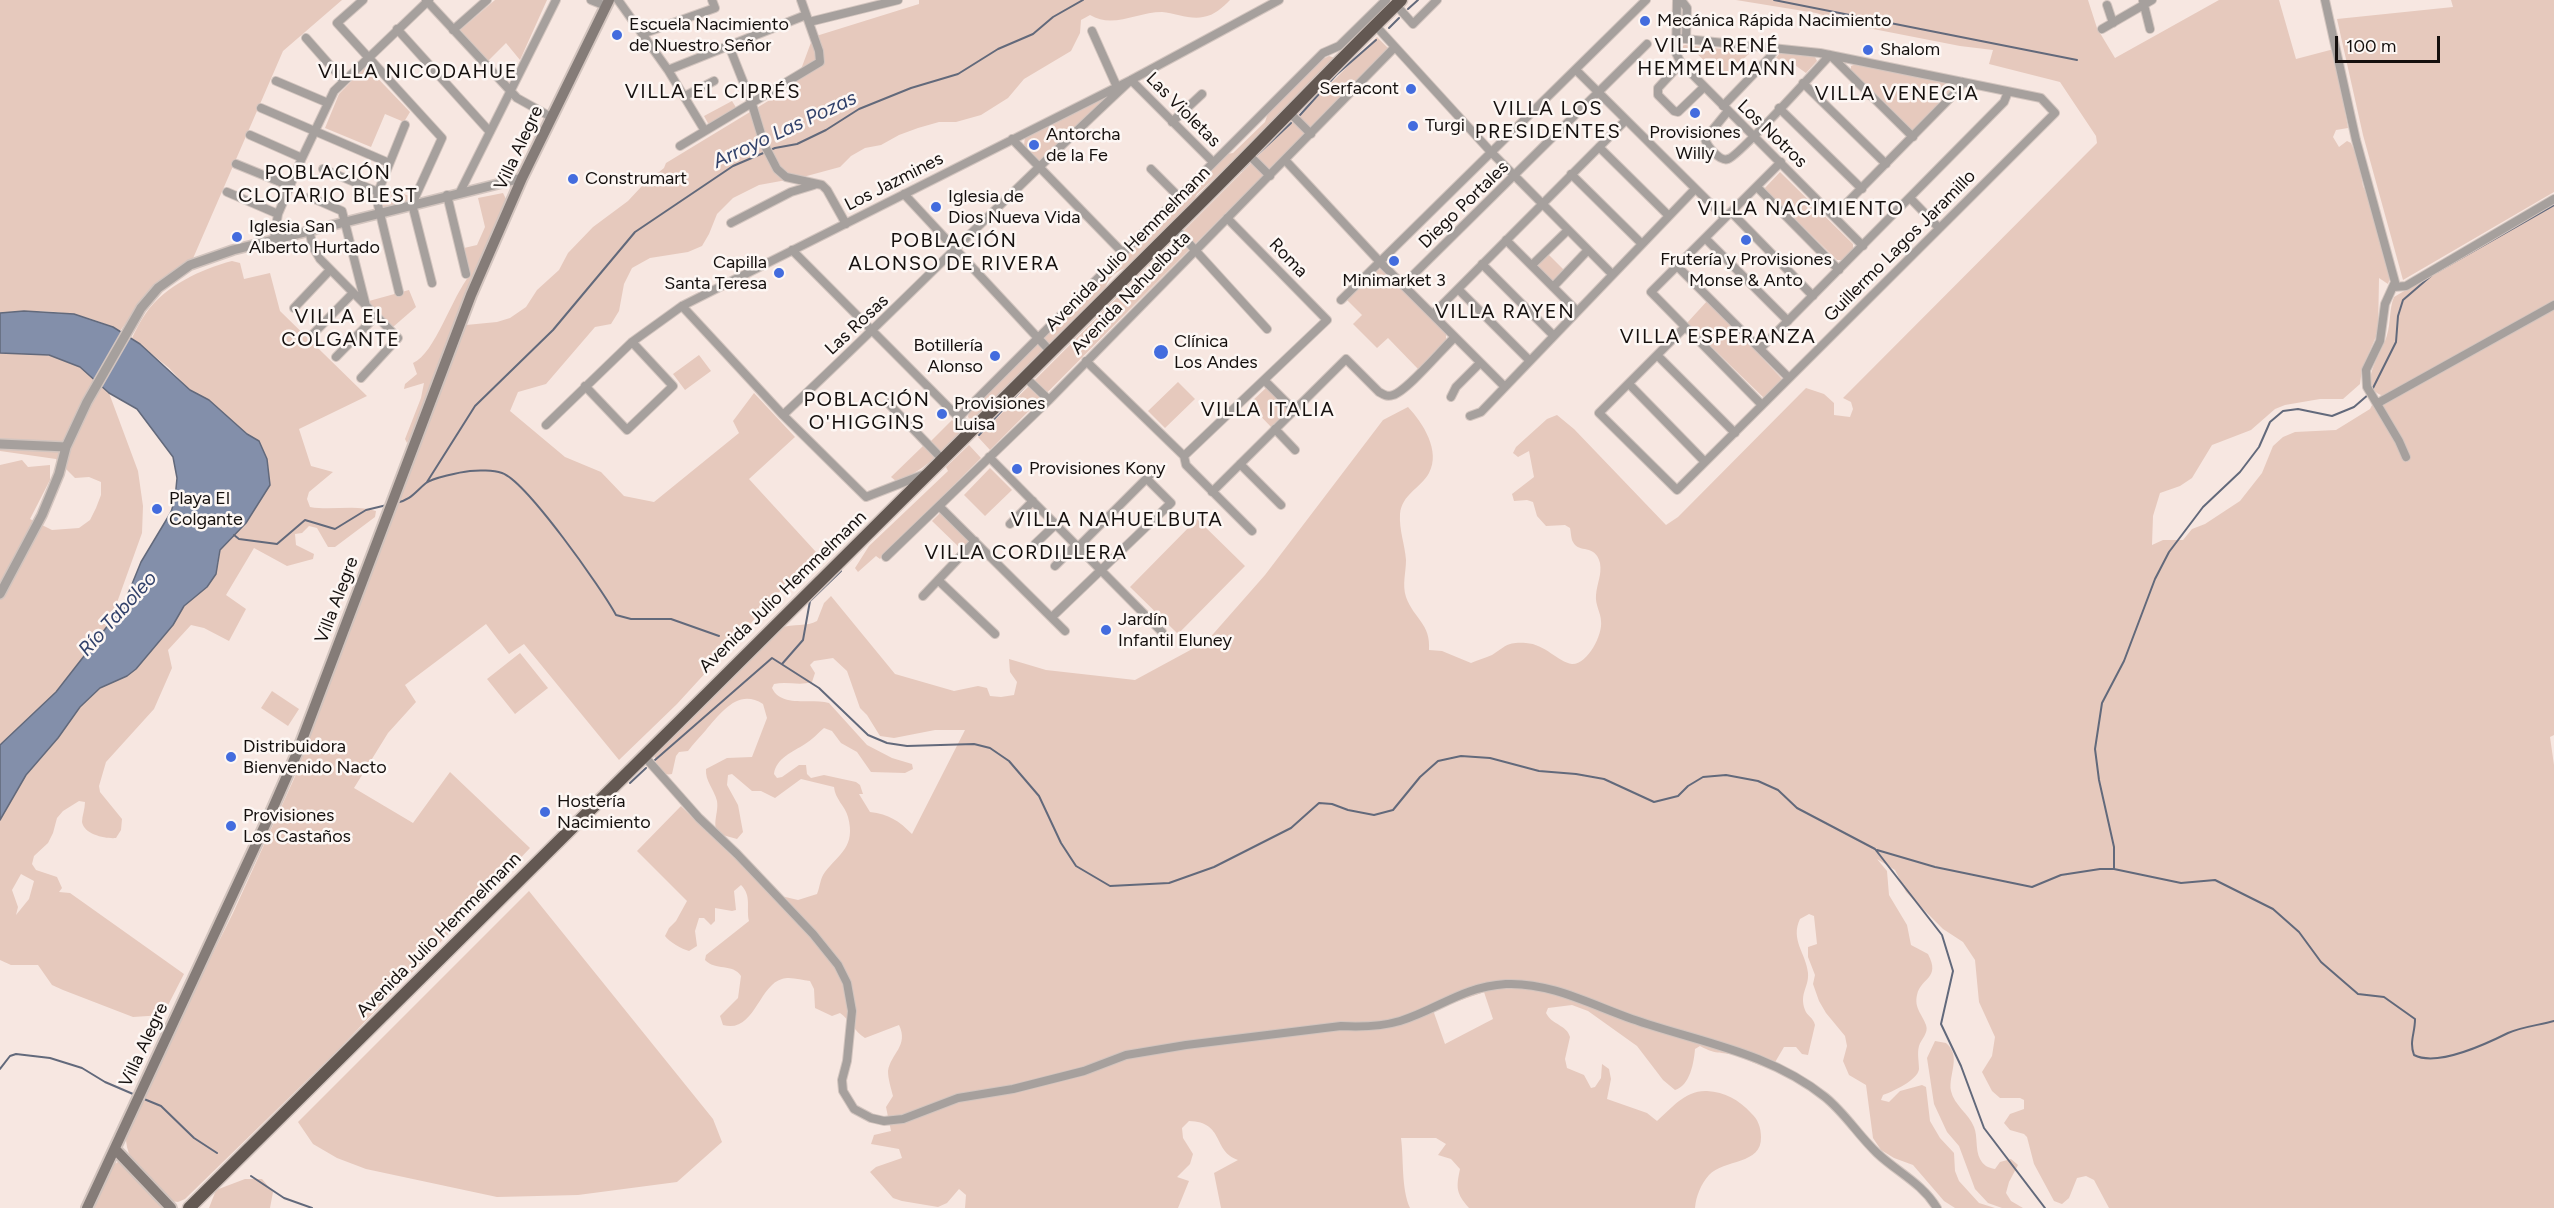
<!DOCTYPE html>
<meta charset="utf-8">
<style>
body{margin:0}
#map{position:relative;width:2554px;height:1208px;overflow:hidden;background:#f7e7e1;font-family:Figtree,sans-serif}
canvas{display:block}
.scale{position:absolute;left:2335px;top:36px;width:105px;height:27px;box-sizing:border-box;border:3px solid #15100e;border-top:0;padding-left:8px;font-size:18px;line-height:21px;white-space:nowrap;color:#15100e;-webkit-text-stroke:4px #fdf7f4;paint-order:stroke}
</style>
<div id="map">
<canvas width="2554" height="1208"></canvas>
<div class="scale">100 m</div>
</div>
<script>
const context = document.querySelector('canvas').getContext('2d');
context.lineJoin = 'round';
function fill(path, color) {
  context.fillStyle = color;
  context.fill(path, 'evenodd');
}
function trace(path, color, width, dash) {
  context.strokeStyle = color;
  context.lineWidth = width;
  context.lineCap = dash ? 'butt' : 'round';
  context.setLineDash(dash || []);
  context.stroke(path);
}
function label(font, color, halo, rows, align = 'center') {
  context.font = font + ' Figtree,sans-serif';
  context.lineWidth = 5;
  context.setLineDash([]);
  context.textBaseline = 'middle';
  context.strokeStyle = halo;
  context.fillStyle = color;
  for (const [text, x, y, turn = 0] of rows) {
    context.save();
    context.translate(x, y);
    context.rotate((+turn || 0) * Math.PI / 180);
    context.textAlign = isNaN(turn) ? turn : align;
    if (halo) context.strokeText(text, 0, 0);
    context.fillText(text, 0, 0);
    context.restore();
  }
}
const green = new Path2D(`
 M0,0H342L283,51L191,263L155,284L120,331C84,311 40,308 0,313Z
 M495,0H547L520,60L506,43L488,61L460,30Z
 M919,0H1230C1222,8 1215,15 1203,17C1191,20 1175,13 1162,12C1137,12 1113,29 1090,15L1081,20L1080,33L1071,51L1024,79L1008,98L981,115L956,122H939L918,128L899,135L881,145L865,148L851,156L840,167L803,177L759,185L733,198L717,214L709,234L702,246L688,252L650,258L632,268L624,284L619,311L611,324L595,327L546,384L518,392L510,411L565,457L601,472L624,496L654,502L739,433L733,421L754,393L795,437L749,479L816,552L677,704L619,760L524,644L509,654L486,624L405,685L416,702L388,733L354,788L413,823L450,772L530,848L339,1049L185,1199L178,1202L170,1201C147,1176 118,1160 128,1123L233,913L298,770L382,539L466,325L497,322L510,318L526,307L537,290L559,270L568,253L593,227L628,201L641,187L664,168L666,163L778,95L790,99L813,37L919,4Z
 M1736,0H2088L2097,28L2115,58L2219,0H2279L2296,59L2334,49L2348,128L2336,130L2333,137L2339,147L2347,141L2351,143L2358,159L2363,186L2372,206L2391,275L2388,284L2379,278L2378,332L2362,369L2360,384L2343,399H2320L2285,405L2275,409L2251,430L2212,445L2192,478L2180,486L2160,493L2153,516L2152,545L2163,540H2183L2192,529L2205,524L2240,501L2262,473L2273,446L2283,437L2295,432L2336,430L2370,409L2373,403L2381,395C2356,385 2383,352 2387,335C2391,322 2389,309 2394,297L2554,202V735L2550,737L2554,765V1208H2109L2094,1180L2086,1176L2077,1178L2069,1198L2062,1204L2054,1201L2034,1164L2027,1137L2024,1134L2010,1130L2004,1123L2010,1114L2024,1109V1100L2020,1098H2000L1992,1091L1982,1072L1992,1056L1995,1037L1979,1002L1975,960L1963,942L1943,929L1906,892L1895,870L1877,859L1887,871L1889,895L1907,925L1911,945L1928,954C1941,979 1921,977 1917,995C1914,1008 1922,1014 1926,1025C1929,1033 1921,1039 1919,1046C1917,1053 1919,1062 1919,1069C1918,1080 1892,1092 1883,1095L1881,1100L1889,1102L1900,1091L1922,1085L1926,1087L1930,1121L1940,1138L1954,1153L1955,1171L1959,1181L1979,1203L1995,1208H1955L1944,1201L1913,1165L1894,1158L1881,1150L1873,1138L1866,1085L1849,1075L1843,1061L1847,1046L1845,1036L1826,1013L1819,1001L1813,984L1815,975L1808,957V947L1817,944L1814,916L1809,914L1800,919C1790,940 1806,953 1808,973C1809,988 1799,993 1805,1010C1807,1016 1813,1017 1815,1025L1808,1055L1802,1054L1796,1047H1784L1774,1064C1763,1071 1749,1059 1738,1056C1722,1051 1718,1056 1700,1046L1695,1049C1694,1062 1690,1086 1675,1090L1663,1080L1637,1046L1588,1011L1572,1005L1548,1008L1546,1013C1552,1025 1567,1025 1570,1037L1565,1059L1567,1068L1584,1075L1591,1088L1595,1087L1601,1078L1602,1064L1609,1069L1611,1079L1607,1099L1647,1113L1657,1121C1672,1108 1685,1090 1707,1091C1725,1092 1739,1100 1751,1113C1758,1119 1761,1128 1761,1137C1762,1165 1724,1159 1709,1175C1701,1184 1696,1196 1695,1208H1469C1456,1193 1456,1188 1460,1169L1451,1159L1438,1155L1446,1144L1436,1138H1401C1404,1160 1401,1188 1410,1208H1221L1214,1173L1238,1160C1212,1151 1225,1122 1189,1121L1182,1128L1183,1138L1193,1154L1190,1164L1177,1177L1189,1181L1178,1208H965L966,1195L959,1189L947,1203L938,1207L902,1201L893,1198L870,1172L876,1167L902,1158L899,1149L871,1144L874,1135L891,1131L886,1107L893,1096C891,1088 888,1079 888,1071C891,1053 909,1046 899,1025L865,1038C854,1031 850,1020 840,1013L832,1016L815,1008L814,989L810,981C801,980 790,976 782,979C759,985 754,1034 723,1025L720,1016L738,998L741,976C733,963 715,971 705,960L706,955L749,921C746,908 752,896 741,885L734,891L736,910L732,911L715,908V921L711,925L704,918H699L695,931L697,946L689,951C682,949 669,942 665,936L669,928L676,921L687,901L637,851L681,806L732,856L743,862L781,896L798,900L817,894C820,887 820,878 825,872C839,854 856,847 848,817C845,806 835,799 834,787L801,779L775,798L761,791H752L732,774L728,775L727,785L738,805L743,832L737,839L719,834C711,825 719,813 717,801C714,789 705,781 706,769L727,758L752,757L767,718L763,704C738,688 721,713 706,730C700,737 693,744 688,751L679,752L676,756L672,774C659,777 656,763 654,754L780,628C794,623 807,627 817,621L824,603L831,596L895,674L954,691L978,686L987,688L990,696L1001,697L1014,695L1017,682L1010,672L1009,659L1046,670L1135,680L1207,641L1265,575L1383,420L1408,407C1423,423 1441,451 1429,473C1420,489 1402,494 1400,514C1399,530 1405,545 1406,560C1406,573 1402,584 1406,597C1414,619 1431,624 1429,650L1442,651L1471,663C1477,660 1486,658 1492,655C1507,646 1506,642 1526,643C1545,644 1558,662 1572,664C1587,665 1603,635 1601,621C1601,613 1595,605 1596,595C1597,583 1602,575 1600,563C1595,543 1579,554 1573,542C1571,539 1571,532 1570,528L1565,525L1546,526L1537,516L1533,502L1527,500L1514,501L1512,494L1534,477L1529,451L1518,457L1513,453L1516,447L1547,419L1557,415L1574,429L1666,525L1678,517L1806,388L1824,394L1834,403V415L1850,417L1853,409L1851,402L1843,398L2097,143L2096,136L2060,82L1989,64L1993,50L1960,46L1863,27L1816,13ZM833,658L847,671L860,708L867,715L880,736L894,738L935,730H965L912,834C899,821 889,814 870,812L859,794H863L860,785L856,782L824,775L811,778L807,774L806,765H799L782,777L777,778L774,774C776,758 793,752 805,744C812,740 818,733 824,728L832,731L841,743L857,752L871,772L905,773L913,769L912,764L892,758L867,745L829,703C812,698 781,708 772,688L774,684C787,681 799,686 812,682L815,673L810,665L814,661ZM1484,992L1493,1019L1445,1044L1433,1010Z
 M2451,0H2554V192L2403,280L2363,135L2337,19L2453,7Z
 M1377,37L1389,49L990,450L978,437Z
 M1682,46L1685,45L1751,52L1723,78L1694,51L1689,49L1683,55Z
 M1780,53L1815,57L1817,61L1806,73L1792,63L1789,67L1776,58Z
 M1329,56L1335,58L1230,164L1197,194L1192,203L1130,266C1116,271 1108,277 1104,292L973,422L968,417L969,411L1227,154L1233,153L1265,122L1268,113L1323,59Z
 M1856,64L1954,85L1956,87L1916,129L1912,130L1851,71V66Z
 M366,66L410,112L404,122L385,114L371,147L325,128L339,94Z
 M1102,98L1103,101L1042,161L1037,160L1024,145L1025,137Z
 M732,101L737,109L709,125L704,116Z
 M1780,172L1853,244V249L1842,260H1837L1764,189Z
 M382,188L410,196L408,201L384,207L380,201Z
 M503,193L507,201L473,274L423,413L407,443L405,439L421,398L424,383L404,389L405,384L417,374L413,363C435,354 452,296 470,275L464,248L477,245L485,227L478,198Z
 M1548,254L1564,270L1552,282L1536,266Z
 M232,261L240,263L244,279L270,273L280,311L367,396L299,429L311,466L333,472L309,492L307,499L310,507C332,511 355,504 376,511L375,517L335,547H328L317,528L309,526L302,533L295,534L296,545L314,554L313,559L287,566L254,548L226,595L246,609L229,641L204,628L191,625L168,650L172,668L154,709L106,762L99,786L100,792L122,819L121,830L116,838C107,839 84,835 82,822C82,816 85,809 85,802L79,801L63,811L57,818L53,833L48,843L34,856L32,864L36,870L57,877L62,888L59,892L70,893L184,974L163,1015L133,1017L63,990L52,985L38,965H11L0,960V820L5,810L26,775L58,738L80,707L100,688L127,676L136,669L173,625L178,613L218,566L220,550L246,523L270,485L267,459L259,441L247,434L209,400L190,390L169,368L132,338C136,330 140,321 146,313C165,286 201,269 232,261ZM21,874L34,881L29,899L16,915L18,907L12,890Z
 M1381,269L1446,333V340L1418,369L1388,338L1377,348L1353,324L1362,315L1346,299L1376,270Z
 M409,290L416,307L393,327L369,303V301Z
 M1708,300L1783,380L1765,399L1687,323Z
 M0,353L42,354L66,359L80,367L109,393L138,471L143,506L142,533L110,622L56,692L0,745V465L22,460L28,467L50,465V480L30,519L52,530L79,528L90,520L96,508L101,495V482L89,477L75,478L56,459L0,451Z
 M699,355L711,371L685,390L673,374Z
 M1178,382L1195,399L1165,428L1148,411Z
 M1268,386L1291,410L1272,428L1249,404Z
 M952,420L963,431L941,454L930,442Z
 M924,445L936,457C923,468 912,475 897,482L891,477Z
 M969,445L981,458L880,559L876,556L858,572L855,568L869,546L948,471L946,467Z
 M990,468L1012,490L985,516L964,495Z
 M940,513L969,541L961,549L932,521Z
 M1197,519L1245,566L1178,634L1130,587Z
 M520,653L548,688L515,714L487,679Z
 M272,691L299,709L288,726L261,708Z
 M529,891L713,1119L722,1142L677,1182L578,1195L497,1197L366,1169L337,1158L313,1144L298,1122Z
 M1935,1041L1946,1043C1962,1056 1948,1075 1951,1091C1954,1105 1969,1114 1974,1127C1978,1137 1975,1149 1980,1159C1983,1165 1988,1168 1995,1169L2000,1162L2011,1159L2018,1165L2009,1182L2006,1193L2011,1201L2023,1208H2002L1988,1203L1975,1189L1959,1146L1947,1132L1934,1104L1927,1058Z
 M120,1161L160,1203L164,1208H90L112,1165Z
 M245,1179H262L273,1192L270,1208H209L216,1190Z`);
const water = new Path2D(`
 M24,311L74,314L113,327L140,344L190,390L209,400L247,434L259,441L267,459L270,485L246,523L220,550L216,574L207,587L184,606L173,625L136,669L127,676L100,688L80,707L58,738L26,775L0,820V745L56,692L123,606L141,562L171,512L175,499L177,478L173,457L137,409L109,393L80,367L49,355L0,353V313Z`);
const stream = new Path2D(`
 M1774,0L2077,60
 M1408,9L1418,0
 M1389,28L1399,18
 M1300,115L1336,75L1376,40
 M1257,155L1291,123
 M1241,171L1249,163
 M2437,272L2554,205
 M1034,377L1175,236
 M2372,390L2396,342L2398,316L2403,300L2432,275
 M979,435L1026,385
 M427,482L475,406L553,330L635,232L733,166L775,148L797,144L826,130L859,109L911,88L958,74L998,49L1033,34L1053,17L1083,0
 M396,503C411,500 415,492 426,483C432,478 461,472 470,471C478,470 493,470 502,473C526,481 602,589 616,615L631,619H671L719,636
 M234,535L239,539L277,544L305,520L335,529L366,510L387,505
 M782,664L803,640L810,601L841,571
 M655,760L772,658L819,688L868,735L887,743L907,746L974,744L990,748L1009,761L1039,796L1061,843L1076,866L1110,886L1169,883L1214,867L1291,828L1319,803L1332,804L1348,810L1374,815L1393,810L1420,777L1438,761L1461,756L1490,758L1539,771L1576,774L1604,779L1654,802L1678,796L1688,786L1703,777L1726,775L1758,781L1778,790L1797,808L1875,849L1942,935L1953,971L1941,1024L1961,1066L1984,1128L2045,1208
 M630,783L646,768
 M1877,850L1935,867L2032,887L2061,875L2100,869H2114L2181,883L2215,880L2273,909L2299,932L2321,962L2358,994L2384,997L2415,1019C2415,1034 2409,1041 2414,1055C2437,1067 2486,1044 2508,1033C2521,1027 2540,1025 2554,1021
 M2114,869V847L2099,780L2095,749L2102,703L2124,661L2155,579L2169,552L2203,507L2240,472L2259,447L2270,422L2283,411L2298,409L2332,416L2354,407L2369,394
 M0,1069L10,1056L16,1054L50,1058L82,1068L105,1082L133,1094
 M144,1099L161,1106L194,1138L217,1153
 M251,1176L284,1198L312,1208`);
const minor = new Path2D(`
 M363,0L337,23L442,138L412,204L432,283
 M426,0L517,98L551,117
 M591,0L606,6
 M618,0L668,70L705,131
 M1677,0L1676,53L1681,63L1863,246
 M1681,0L1687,8L1686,39
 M2325,0L2356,140L2395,282L2385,304L2380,341L2366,370L2367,387L2399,441L2406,457
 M2143,1L2150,29
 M1396,5L1413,24L1437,0
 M2107,5L2113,23
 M809,22L898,0
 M1375,25L1491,152L1612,274
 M397,29L490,132
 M2102,29L2152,0
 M453,30L487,0
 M1092,31L1117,87
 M642,34L715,8L712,0
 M306,38L343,80
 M1676,38L1820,53L2041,98L2055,113L1677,490L1599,413L1685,327
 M729,46L752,104L764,144L777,169L786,177L822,185L827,190L846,224
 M1681,63L1658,88V95L1674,111L1678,112L1704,87
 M668,70L806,15
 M1576,70L1725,218
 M276,81L328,103
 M1803,83L1886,164
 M685,96L714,81
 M1723,106L1770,57L1775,49
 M261,108L389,163
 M1779,108L1862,189
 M1728,111L1705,139C1707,146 1720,162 1728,159C1738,157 1817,69 1830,55L1913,137
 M1290,113L1311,134
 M1172,122L1202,94
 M250,135L302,158
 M1012,139L1123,253
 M680,146L820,62L819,51L801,0
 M1599,147L1669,216
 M1248,154L1270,176
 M1285,160L1380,262L1504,386
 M236,164L290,186
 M323,169L378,192
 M1151,169L1178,196
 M1571,174L1642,244
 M1757,187L1839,270
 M227,192L278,214
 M460,192L556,0
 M904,194L1051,352
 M447,195L466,274
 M310,197L342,211L366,306
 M1910,198L1939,228
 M1731,212L1813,296
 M1834,216L1959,89L1963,82
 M731,223L791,192L814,185
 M1175,228L1267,329
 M309,230L313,247L320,259L398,338L361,378
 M1705,238L1788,321
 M274,239L278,214L302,158L334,91L429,0
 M1506,240L1577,311
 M792,250L972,431
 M1482,264L1553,335
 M1532,265L1568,230
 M1677,266L1789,378
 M1403,285L1647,44
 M1553,287L1588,250
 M2394,287L2406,286L2554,199
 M1458,289L1529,360
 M399,292L377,201L378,192L405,125
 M1341,300L1646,0
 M682,306L783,415L866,497L925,474
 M294,308L330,270
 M1433,314L1625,121
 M313,334L353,293
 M1760,349L2004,102L2008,92
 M1657,355L1735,433
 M336,357L376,316
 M1086,361L1184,456
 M1025,377L1049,400
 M1265,381L1294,410
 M1629,384L1705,462
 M585,386L627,430L673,386L632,342
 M1451,397L1456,387L1480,363
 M888,403L943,460
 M2378,403L2554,305
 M1762,405L1651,292L1781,162
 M783,415C901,305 1013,189 1131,80L1213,162
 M1470,416L1481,412L1695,189
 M958,418L1323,53L1339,46L1386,0
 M546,425L632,342L682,306L1131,80L1279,0
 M1275,429L1295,450
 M1184,456L1327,320L1227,218
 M1184,456L1186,465L1252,531
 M989,457L1162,632
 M1240,464L1281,505
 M1212,492L1346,359L1379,392C1384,395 1387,397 1393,395C1407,391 1442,349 1455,337
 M940,507L1065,631
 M1010,524L1033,501
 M1035,544L1056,524
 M1078,547L1153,472
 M886,557L1049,400L1395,47
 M1055,566L1076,545
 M938,580L995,634
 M923,596L975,541
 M1052,617L1171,503L1147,479
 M644,756L699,818L737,854L813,934L838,965L847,983L852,1011L847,1061L842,1080L843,1091L854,1109L871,1118L884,1121L903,1119L958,1098L1013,1089L1084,1071L1126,1055L1186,1045L1341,1026C1361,1027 1380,1027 1400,1021C1439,1009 1461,987 1506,984C1550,982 1592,1005 1632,1019C1698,1042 1769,1052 1825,1097C1845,1113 1858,1135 1877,1153C1897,1172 1922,1183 1937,1208`);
const tertiary = new Path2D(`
 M0,444L66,447
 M0,594L42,515L59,474L66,447L87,402L141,308L158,288L190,265L233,250L522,178`);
const secondary = new Path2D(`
 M115,1149L171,1208
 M87,1208L272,810L297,753L471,295L522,178L609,0`);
const trunk = new Path2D(`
 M189,1208C517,883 844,558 1171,232C1249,156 1323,76 1401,0`);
const markers = [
 [1645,21,6,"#436cde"],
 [617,35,6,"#436cde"],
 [1868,50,6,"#436cde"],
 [1411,89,6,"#436cde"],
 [1695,113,6,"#436cde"],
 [1413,126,6,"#436cde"],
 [1034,145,6,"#436cde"],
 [573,179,6,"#436cde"],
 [936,207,6,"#436cde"],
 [237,237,6,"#436cde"],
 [1746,240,6,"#436cde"],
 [1394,261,6,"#436cde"],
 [779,273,6,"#436cde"],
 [1161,352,8,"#436cde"],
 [995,356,6,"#436cde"],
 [942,414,6,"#436cde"],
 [1017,469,6,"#436cde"],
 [157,509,6,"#436cde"],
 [1106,630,6,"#436cde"],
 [231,757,6,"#436cde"],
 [545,812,6,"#436cde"],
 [231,826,6,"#436cde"]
];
const poiNames = [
 ["Mecánica Rápida Nacimiento",1657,21],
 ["Escuela Nacimiento",629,25],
 ["de Nuestro Señor",629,46],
 ["Shalom",1880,50],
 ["Serfacont",1399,89,"right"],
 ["Turgi",1425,126],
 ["Provisiones",1695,133,"center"],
 ["Willy",1695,154,"center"],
 ["Antorcha",1046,135],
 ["de la Fe",1046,156],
 ["Construmart",585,179],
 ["Iglesia de",948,197],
 ["Dios Nueva Vida",948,218],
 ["Iglesia San",249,227],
 ["Alberto Hurtado",249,248],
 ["Frutería y Provisiones",1746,260,"center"],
 ["Monse & Anto",1746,281,"center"],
 ["Capilla",767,263,"right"],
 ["Santa Teresa",767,284,"right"],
 ["Minimarket 3",1394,281,"center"],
 ["Clínica",1174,342],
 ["Los Andes",1174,363],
 ["Botillería",983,346,"right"],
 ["Alonso",983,367,"right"],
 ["Provisiones",954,404],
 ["Luisa",954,425],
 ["Provisiones Kony",1029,469],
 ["Playa El",169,499],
 ["Colgante",169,520],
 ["Jardín",1118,620],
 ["Infantil Eluney",1118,641],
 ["Distribuidora",243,747],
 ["Bienvenido Nacto",243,768],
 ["Hostería",557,802],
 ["Nacimiento",557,823],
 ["Provisiones",243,816],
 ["Los Castaños",243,837]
];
const streetNames = [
 ["Las Violetas",1183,110,45],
 ["Los Notros",1772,134,44],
 ["Villa Alegre",519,148,-65],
 ["Los Jazmines",894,182,-27],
 ["Diego Portales",1464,205,-44],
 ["Guillermo Lagos Jaramillo",1900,246,-45],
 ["Avenida Julio Hemmelmann",1128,249,-45],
 ["Roma",1288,258,46],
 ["Avenida Nahuelbuta",1131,293,-46],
 ["Las Rosas",857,325,-43],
 ["Avenida Julio Hemmelmann",783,592,-44],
 ["Villa Alegre",337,600,-69],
 ["Avenida Julio Hemmelmann",439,935,-45],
 ["Villa Alegre",144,1045,-65]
];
const neighbourhoodNames = [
 ["VILLA RENÉ",1717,46],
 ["HEMMELMANN",1717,69],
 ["VILLA NICODAHUE",418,72],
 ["VILLA EL CIPRÉS",713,92],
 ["VILLA VENECIA",1897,94],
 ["VILLA LOS",1548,109],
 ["PRESIDENTES",1548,132],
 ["POBLACIÓN",328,173],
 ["CLOTARIO BLEST",328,196],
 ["VILLA NACIMIENTO",1801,209],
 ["POBLACIÓN",954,241],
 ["ALONSO DE RIVERA",954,264],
 ["VILLA RAYEN",1505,312],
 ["VILLA EL",341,317],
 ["COLGANTE",341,340],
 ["VILLA ESPERANZA",1718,337],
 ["POBLACIÓN",867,400],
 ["O'HIGGINS",867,423],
 ["VILLA ITALIA",1268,410],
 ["VILLA NAHUELBUTA",1117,520],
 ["VILLA CORDILLERA",1026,553]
];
const waterNames = [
 ["Arroyo Las Pozas",785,130,-25],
 ["Río Taboleo",118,614,-48]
];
fill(green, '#e6c9bd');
fill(water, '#838faa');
trace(water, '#62697b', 1.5);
trace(stream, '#62697b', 2);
trace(minor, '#d3c5bf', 10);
trace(tertiary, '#d3c5bf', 12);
trace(secondary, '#d3c5bf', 14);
trace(trunk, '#d3c5bf', 15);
trace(minor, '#a6a09d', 8);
trace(tertiary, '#a6a09d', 9);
trace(secondary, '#857c78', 10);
trace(trunk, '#635852', 12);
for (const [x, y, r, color] of markers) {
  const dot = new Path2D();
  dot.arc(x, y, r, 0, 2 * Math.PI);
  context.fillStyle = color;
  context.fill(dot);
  trace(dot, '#fdf7f4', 2);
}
label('18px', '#15100e', '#fdf7f4', poiNames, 'left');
label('18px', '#15100e', '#fdf7f4', streetNames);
context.letterSpacing = '1.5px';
label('20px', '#15100e', '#fdf7f4', neighbourhoodNames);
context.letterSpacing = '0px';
label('italic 20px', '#31416a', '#fdf7f4', waterNames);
</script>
